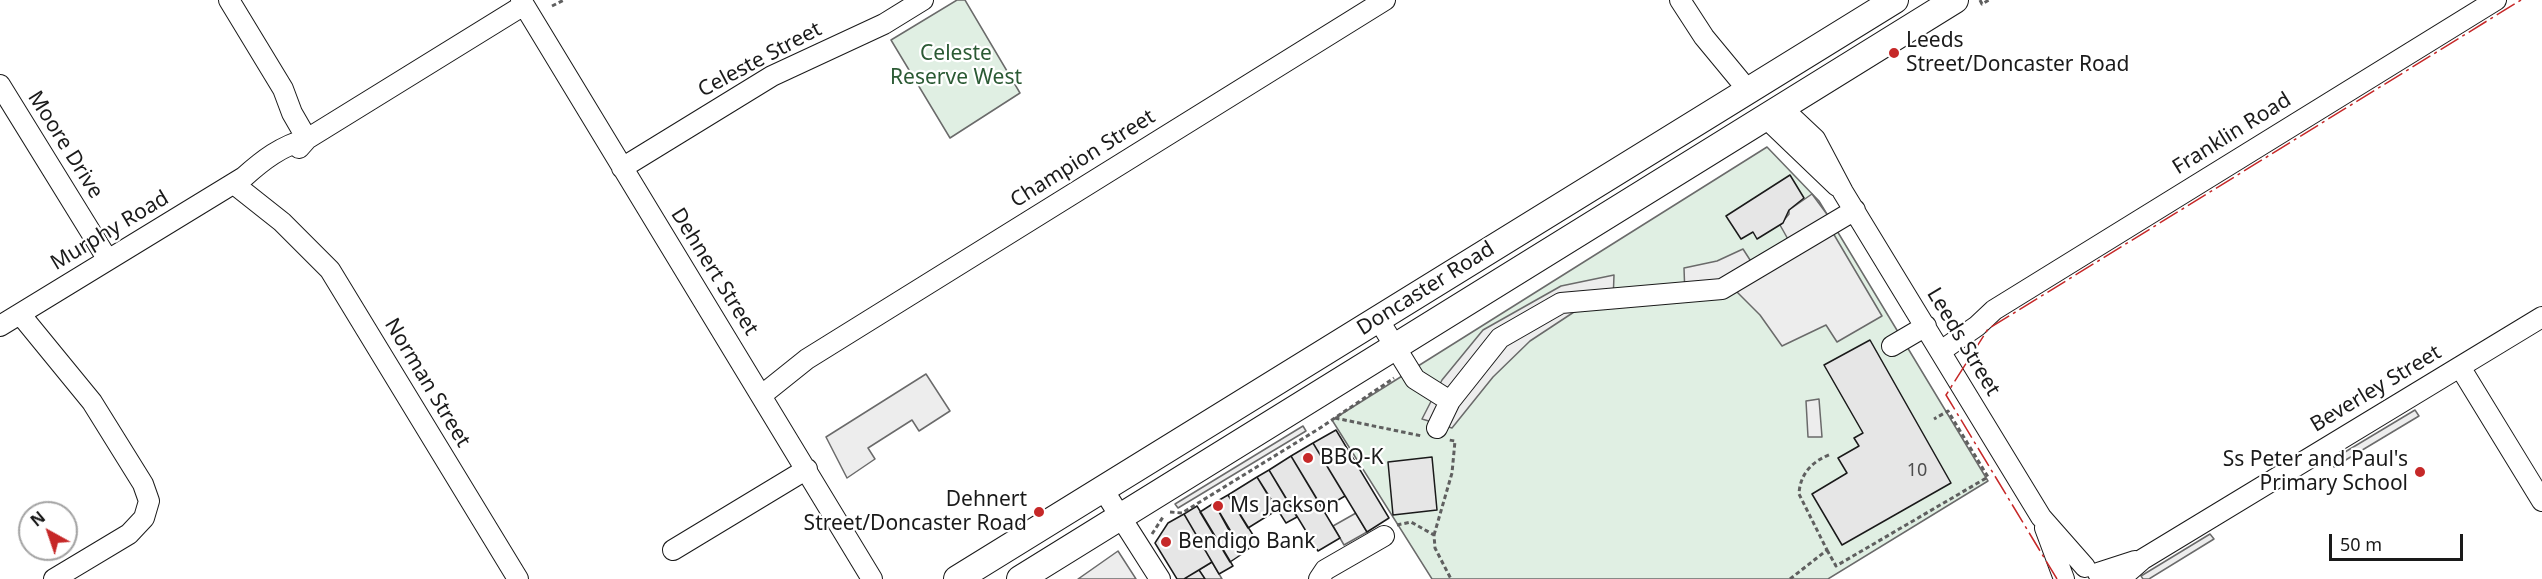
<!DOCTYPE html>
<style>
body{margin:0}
#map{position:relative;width:2542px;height:579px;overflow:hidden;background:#fff;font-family:"Noto Sans",sans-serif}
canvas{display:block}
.north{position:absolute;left:18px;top:501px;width:60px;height:60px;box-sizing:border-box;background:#fff;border:2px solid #a3a3a3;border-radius:50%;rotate:320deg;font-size:16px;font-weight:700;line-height:24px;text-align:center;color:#1a1a1a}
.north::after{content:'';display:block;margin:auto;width:21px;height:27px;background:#c62828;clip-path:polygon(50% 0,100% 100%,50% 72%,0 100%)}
.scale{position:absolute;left:2329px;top:534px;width:134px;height:27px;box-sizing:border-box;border:3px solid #1a1a1a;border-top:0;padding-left:8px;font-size:18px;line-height:21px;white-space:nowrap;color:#1a1a1a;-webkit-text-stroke:4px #fff;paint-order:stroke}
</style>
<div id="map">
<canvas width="2542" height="579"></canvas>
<div class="north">N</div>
<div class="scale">50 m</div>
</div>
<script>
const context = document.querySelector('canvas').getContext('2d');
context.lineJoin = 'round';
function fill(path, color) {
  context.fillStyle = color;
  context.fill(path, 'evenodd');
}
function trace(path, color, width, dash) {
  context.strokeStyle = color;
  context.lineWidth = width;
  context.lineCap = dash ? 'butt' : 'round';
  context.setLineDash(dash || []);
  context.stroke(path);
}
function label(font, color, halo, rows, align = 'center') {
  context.font = font + ' "Noto Sans",sans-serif';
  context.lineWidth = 4.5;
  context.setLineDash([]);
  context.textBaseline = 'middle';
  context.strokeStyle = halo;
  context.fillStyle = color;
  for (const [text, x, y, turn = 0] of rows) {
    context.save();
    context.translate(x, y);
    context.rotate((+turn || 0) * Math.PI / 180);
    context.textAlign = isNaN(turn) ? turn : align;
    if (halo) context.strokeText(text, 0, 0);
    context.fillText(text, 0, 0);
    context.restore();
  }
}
const green = new Path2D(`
 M957,0H965L1020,93L950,138L891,40Z
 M1767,147L1819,201L1988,481L1828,579H1432L1332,420Z`);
const parking = new Path2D(`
 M1812,194L1829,217L1833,233L1882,316L1837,342L1826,325L1782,346L1760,315L1733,288L1685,296L1684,268L1717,261L1743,249L1752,263L1789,241L1780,225L1789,214V210Z
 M1614,275L1613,302L1574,312L1530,341L1493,377L1452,428L1422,419L1442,380L1483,330L1561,286Z
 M926,374L950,411L919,431L912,420L868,448L875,459L847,478L826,437Z
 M1819,399L1822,437H1808L1806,401Z
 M2415,410L2419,416L2334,467L2330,461Z
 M1303,426L1306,431L1178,508L1175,504Z
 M1356,513L1367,532L1344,545L1333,526Z
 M2210,534L2214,539L2149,579H2143L2141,576Z
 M1118,551L1136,579H1078Z
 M1212,562L1222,579H1205L1199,570Z`);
const building = new Path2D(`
 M1790,175L1804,198L1789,210L1783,223L1757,239L1753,232L1741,239L1726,216Z
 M1870,340L1951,483L1842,545L1812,494L1847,473L1838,458L1859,446L1854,438L1863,433L1824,365Z
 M1336,430L1389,518L1367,532L1313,443Z
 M1313,443L1345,496L1323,509L1291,456Z
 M1291,456L1340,538L1318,551L1269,470Z
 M1432,457L1437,510L1393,515L1388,462Z
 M1269,470L1297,517L1286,523L1257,477Z
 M1257,477L1277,510L1248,528L1228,495Z
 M1228,495L1258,543L1243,552L1214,503Z
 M1214,503L1242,554L1230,562L1200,512Z
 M1197,506L1233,566L1219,574L1184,514Z
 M1184,514L1212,562L1184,579H1177L1155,543L1168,523Z
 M1199,570L1205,579H1184Z`);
const path = new Path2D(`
 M1980,0L1982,4L1989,0
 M552,6L564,0
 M1335,418L1422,436
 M1170,512L1182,513L1320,428L1394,378
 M1397,525L1411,522L1434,535L1435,548L1451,579
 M1152,534L1163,517
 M1434,535L1452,473L1455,441L1449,440
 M1827,550L1836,566L1988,477L1948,411L1934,419
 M1790,579L1827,550L1799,494C1800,473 1813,461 1831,454`);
const minor = new Path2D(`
 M229,0L283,89L292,113L307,139
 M521,0L872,579
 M1680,0L1704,37L1747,89
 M0,85L108,260
 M1781,107L1815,139L1843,192L2041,517L2085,567
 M1765,117L1837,186
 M299,148L307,139L524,5
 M622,168L772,76L884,24L923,0
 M234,184L282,222L330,270L518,579
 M20,314L92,402L143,484L149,501L144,518L129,534L54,579
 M1378,319L1415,379L1450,401
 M0,326L244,177C263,160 281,146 307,139
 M1892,346L1926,326
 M1941,351L1977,326L1994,310L2496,0
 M2460,367L2542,501
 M762,395L807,359L1385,0
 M1437,428L1450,401L1500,338L1561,303L1722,289L1855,210
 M1104,491L1160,579
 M2045,528L2064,579
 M673,550L807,469
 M2098,573L2135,561
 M1319,579L1325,570L1384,536
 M2120,579L2143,559L2542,317`);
const major = new Path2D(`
 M957,579L1895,0
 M1020,579L1955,0`);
const power = new Path2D(`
 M2057,579L1946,395L1988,329L2521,0`);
const markers = [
 [1894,53,6,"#c62828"],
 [1308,458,6,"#c62828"],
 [2420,472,6,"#c62828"],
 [1218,506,6,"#c62828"],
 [1039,512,6,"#c62828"],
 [1166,542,6,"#c62828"]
];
const numberNames = [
 ["10",1917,471]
];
const poiNames = [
 ["Leeds",1906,41],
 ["Street/Doncaster Road",1906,65],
 ["BBQ-K",1320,458],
 ["Ss Peter and Paul's",2408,460,"right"],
 ["Primary School",2408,484,"right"],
 ["Dehnert",1027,500,"right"],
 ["Street/Doncaster Road",1027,524,"right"],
 ["Ms Jackson",1230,506],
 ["Bendigo Bank",1178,542]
];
const parkNames = [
 ["Celeste",956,54],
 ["Reserve West",956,78]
];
const streetNames = [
 ["Celeste Street",760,60,-28],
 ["Franklin Road",2232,134,-32],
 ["Moore Drive",65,145,58],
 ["Champion Street",1083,159,-32],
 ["Murphy Road",110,231,-31],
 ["Dehnert Street",714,272,58],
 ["Doncaster Road",1426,289,-32],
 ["Leeds Street",1963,342,59],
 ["Norman Street",427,383,59],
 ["Beverley Street",2376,389,-31]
];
fill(green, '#e0efe3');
trace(green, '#6a6a6a', 1.5);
fill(parking, '#ededed');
trace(parking, '#6a6a6a', 1.5);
fill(building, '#e6e6e6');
trace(building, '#1a1a1a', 1.5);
trace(minor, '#1a1a1a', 22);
trace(major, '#1a1a1a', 28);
trace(path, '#5f5f5f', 3, [4.5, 3]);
trace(minor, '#fff', 20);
trace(major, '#fff', 26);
trace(power, '#c62828', 1.5, [21, 4.5, 3, 4.5]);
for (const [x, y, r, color] of markers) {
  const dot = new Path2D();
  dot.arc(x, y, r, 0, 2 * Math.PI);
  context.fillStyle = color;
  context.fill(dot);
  trace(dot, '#fff', 2);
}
label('18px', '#4d4d4d', null, numberNames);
label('21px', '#1a1a1a', '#fff', poiNames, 'left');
label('21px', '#2b5a34', '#fff', parkNames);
label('21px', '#1a1a1a', '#fff', streetNames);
</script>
